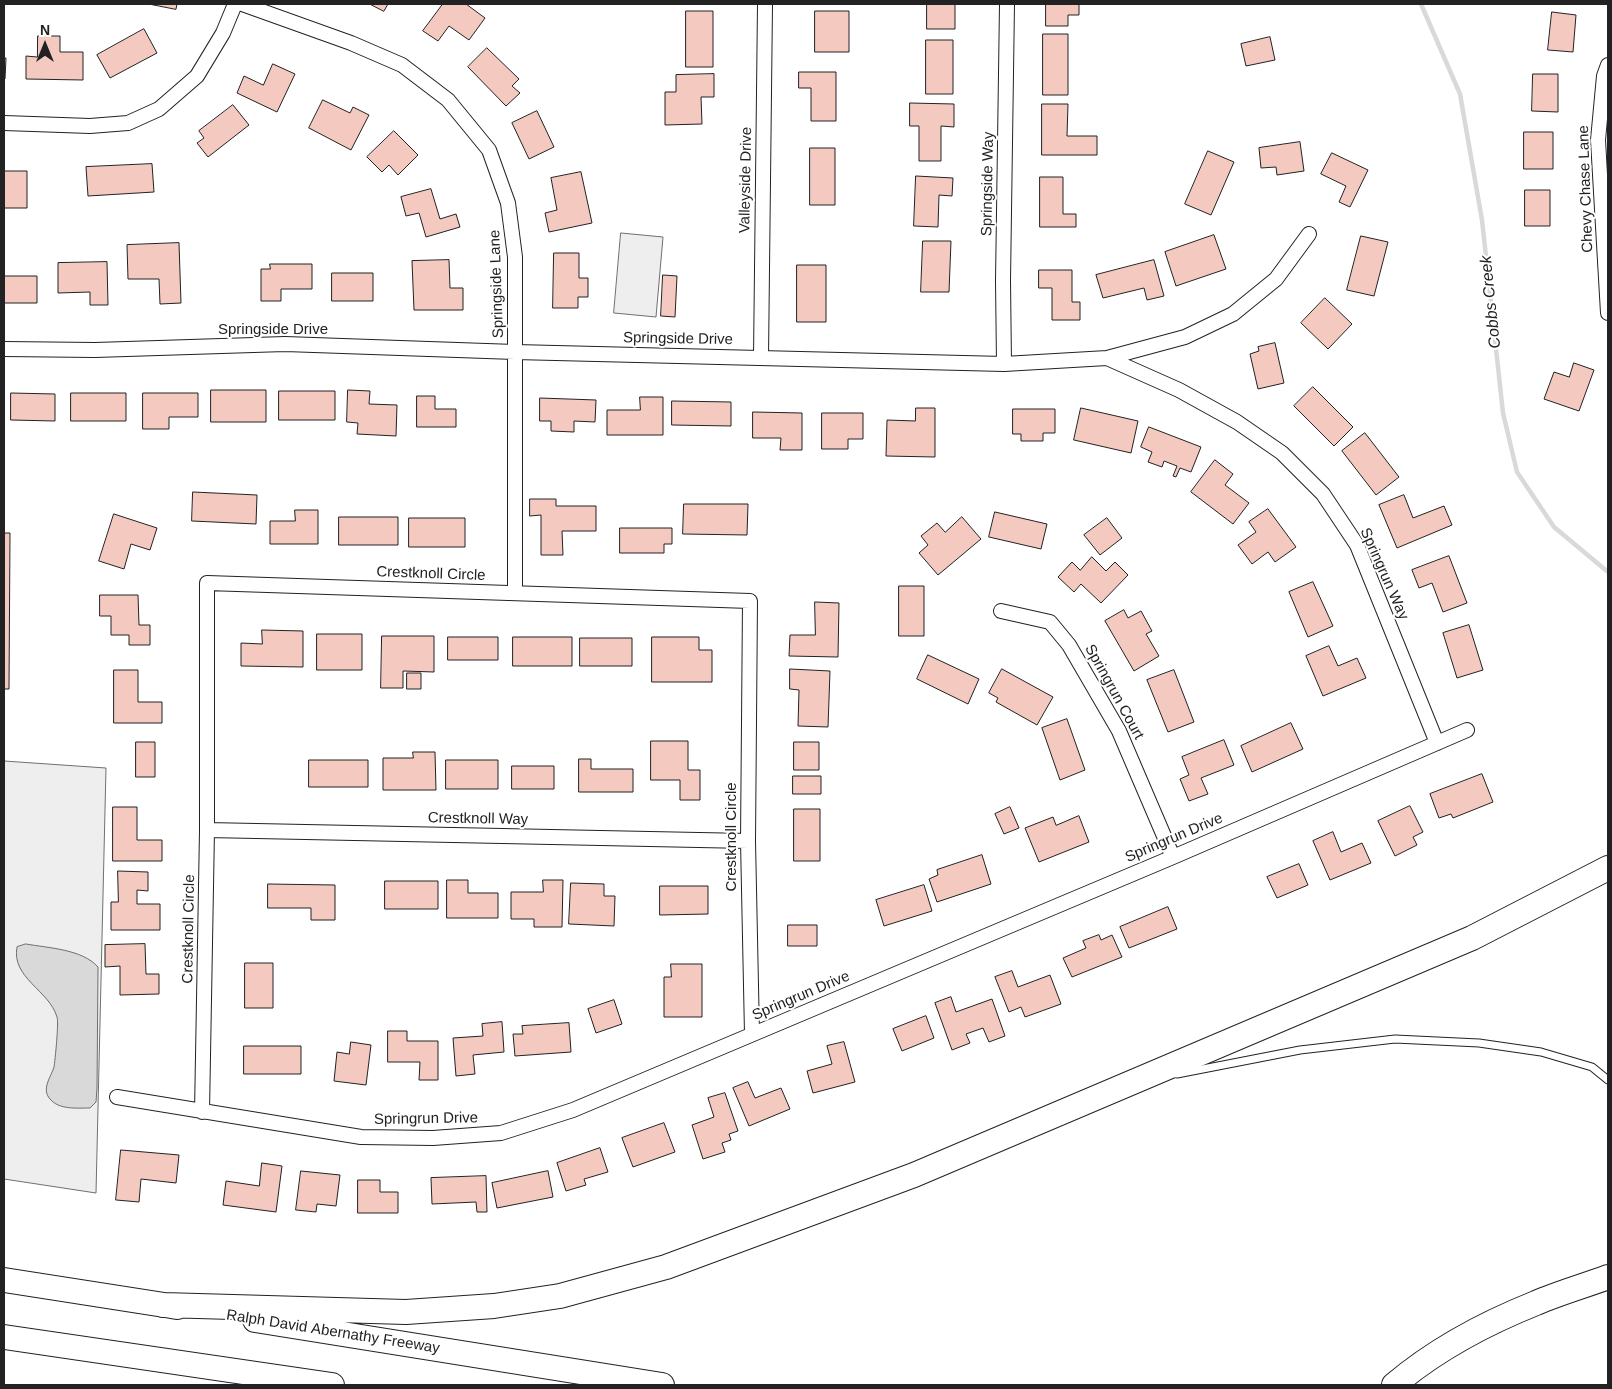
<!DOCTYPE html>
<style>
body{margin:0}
#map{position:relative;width:1612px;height:1389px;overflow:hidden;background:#fff;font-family:Arial,sans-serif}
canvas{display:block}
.frame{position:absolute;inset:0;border:5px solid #222;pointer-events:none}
.north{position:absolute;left:20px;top:20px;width:50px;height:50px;-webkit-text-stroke:4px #fff;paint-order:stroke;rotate:0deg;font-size:14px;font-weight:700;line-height:20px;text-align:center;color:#222}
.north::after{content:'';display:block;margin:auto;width:18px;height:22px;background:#222;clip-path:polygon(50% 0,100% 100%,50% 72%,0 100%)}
</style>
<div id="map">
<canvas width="1612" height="1389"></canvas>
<div class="frame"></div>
<div class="north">N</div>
</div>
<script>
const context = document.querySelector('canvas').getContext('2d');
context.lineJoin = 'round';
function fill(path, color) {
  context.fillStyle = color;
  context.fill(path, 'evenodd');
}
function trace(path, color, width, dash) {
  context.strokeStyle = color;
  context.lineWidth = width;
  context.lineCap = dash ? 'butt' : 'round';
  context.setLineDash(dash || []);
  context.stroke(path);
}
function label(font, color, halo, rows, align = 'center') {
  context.font = font + ' Arial,sans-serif';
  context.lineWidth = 4;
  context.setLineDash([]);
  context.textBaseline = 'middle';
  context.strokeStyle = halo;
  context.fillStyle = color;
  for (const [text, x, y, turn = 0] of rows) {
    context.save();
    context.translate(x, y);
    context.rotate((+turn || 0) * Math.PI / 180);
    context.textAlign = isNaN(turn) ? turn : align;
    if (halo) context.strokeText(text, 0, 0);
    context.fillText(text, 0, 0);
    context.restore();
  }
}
const green = new Path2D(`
 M621,233L663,237L656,317L614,313Z
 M4,761L106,768L96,1193L4,1179Z`);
const water = new Path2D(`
 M26,944C48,948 82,949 98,967L97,1088L96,1102L90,1108C77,1108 59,1110 50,1099C41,1089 51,1077 54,1067C55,1061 59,1022 57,1017C49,990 11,978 17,947Z`);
const stream = new Path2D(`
 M1421,4L1460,94L1482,220L1503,413L1517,472L1554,527L1608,572`);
const building = new Path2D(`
 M149,4H177L176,9Z
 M370,4H388L384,11Z
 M443,4H466L485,18L469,40L449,26L438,41L423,31Z
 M927,4H955V29H927Z
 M1046,4H1079V15H1068V26H1046Z
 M686,11H713V67H686Z
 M815,11H849V52H815Z
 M1552,12L1576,15L1573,52L1548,50Z
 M144,29L157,53L110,78L97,55Z
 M1043,34H1068V95H1043Z
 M38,36H60V52H83V80L26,79V56L37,57Z
 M1270,37L1275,60L1246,66L1241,44Z
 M926,40H953V94H926Z
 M487,48L519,79L512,86L520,93L506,106L468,67Z
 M4,58H6L5,79H4Z
 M273,64L295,74L277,112L237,93L244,76L263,85Z
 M799,72H836V121H811V88H799Z
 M714,74V97H701L702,124L665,125V92H676V75Z
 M1533,74H1558V112L1532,111Z
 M323,100L350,113L353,107L369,115L351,150L309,128Z
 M910,103L954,104V127L941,126V161H919V126H910Z
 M1042,104H1068L1067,136H1097V155H1042Z
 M233,105L249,125L208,157L197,143L204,138L199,131Z
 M537,111L554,147L529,159L512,123Z
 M394,131L418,155L398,175L389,165L382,172L367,157Z
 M1524,132H1553V169H1524Z
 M1300,142L1304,171L1277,175L1276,167L1261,168L1259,148Z
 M810,148H835V205H810Z
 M1208,151L1234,162L1211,215L1185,204Z
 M1332,153L1368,170L1350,207L1339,202L1346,186L1321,174Z
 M152,164L154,192L88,196L86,167Z
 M4,171H27V208H4Z
 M581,172L592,223L549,232L545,213L557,210L551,178Z
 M916,176L953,178L952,196L939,195L938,227L914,226Z
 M1040,177H1063V214H1076V227H1040Z
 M431,189L440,219L456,214L460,227L426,237L419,213L406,216L401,197Z
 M1525,190H1550V226H1525Z
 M1214,235L1226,269L1176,286L1165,252Z
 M1361,236L1388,242L1374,296L1347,290Z
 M923,241H951L949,292H921Z
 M179,243L181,303L160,304L159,279H128L127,245Z
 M554,253H579V278H588V297H578V308H553Z
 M449,260L450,288H463V310H414L412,261Z
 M1154,260L1164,296L1147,300L1144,288L1103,298L1096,275Z
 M107,262L108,305H90V292L58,293V263Z
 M270,264H312V289H281V301H261V269H270Z
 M797,265H826V322H797Z
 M1039,270H1072V302H1080V320H1052V288H1039Z
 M332,273H373V301H332Z
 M663,275L677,276L675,317L661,316Z
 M4,276H37V303H4Z
 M1325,298L1352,324L1328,349L1301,323Z
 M1275,343L1284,383L1258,389L1250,354L1259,351L1258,347Z
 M1574,363L1594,370L1579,411L1544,399L1554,372L1569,377Z
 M1313,387L1353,427L1334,446L1294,406Z
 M211,390H266V422H211Z
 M348,390L370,391L369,404L397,405L396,436L357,434L358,423L347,422Z
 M279,391H335V420H279Z
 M11,393L55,394V421L11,420Z
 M71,393H126V421H71Z
 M143,393H198V417H169V429H143Z
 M417,396H435V409H456V427H417Z
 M640,397H663V435H607V410H640Z
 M540,398L596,400L595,422L574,421V432L551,431V421H540Z
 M672,401L731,402V426L672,425Z
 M916,408H935V457L886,456L887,420L915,421Z
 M1081,408L1138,421L1131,453L1074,440Z
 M1013,409H1055V433H1043V441H1021V434H1013Z
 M753,412L802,413V450H780L781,438H753Z
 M822,413H863V439H848V449H822Z
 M1149,427L1201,447L1191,472L1180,468L1176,477L1173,476L1177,466L1164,461L1162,467L1148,462L1152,452L1141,447Z
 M1365,433L1399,477L1376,495L1342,451Z
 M1215,460L1233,474L1225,485L1249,503L1233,524L1191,492Z
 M193,492L257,495L256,524L192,521Z
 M1404,495L1413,518L1444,506L1452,525L1397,548L1379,505Z
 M530,499H556V506H596V531H562L563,555H541V515L530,516Z
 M684,504H748L747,535L683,534Z
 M1268,509L1296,547L1275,562L1268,552L1252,564L1238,545L1256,532L1249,522Z
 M295,510H318V544H270V521H295Z
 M995,512L1047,524L1041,549L989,537Z
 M114,514L157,528L150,550L131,544L124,569L99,561Z
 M339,517H398V545H339Z
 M962,517L981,539L938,575L919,553L928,545L921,536L937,523L945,532Z
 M409,518H465V547H409Z
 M1107,518L1122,538L1100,555L1084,535Z
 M620,528H672V544H664V553H620Z
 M4,533H10L9,689H4Z
 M1449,556L1467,603L1443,612L1432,583L1419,588L1412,570Z
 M1092,557L1106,571L1115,562L1128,575L1101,603L1081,584L1074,592L1058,577L1072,562L1080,570Z
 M1313,582L1333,626L1308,637L1289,592Z
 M899,586H924V636H899Z
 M100,595H138L139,625H150V645H129V635H111V616H100Z
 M815,602L839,603L838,657L789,656L790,635H815Z
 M1124,610L1128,618L1141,611L1152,631L1146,634L1159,656L1134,671L1105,621Z
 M1469,625L1483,670L1457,678L1443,633Z
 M262,630L303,631V667L241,666V643L262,644Z
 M317,634H362V670H317Z
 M382,636H434V672L403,671V688H381Z
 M448,637H498V660H448Z
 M513,637H572V666H513Z
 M652,637H699V650H712V682H652Z
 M580,638H632V666H580Z
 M1329,646L1338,666L1357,658L1366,678L1323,696L1306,656Z
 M928,655L979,679L968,704L917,679Z
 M790,669L830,671L828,727L798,726L799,690L790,689Z
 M1002,669L1053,697L1037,725L996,702L998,698L989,693Z
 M114,670H138V702H162V723H114Z
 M1174,670L1194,722L1168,732L1147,680Z
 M407,673H421V689H407Z
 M1067,719L1085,770L1060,780L1042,728Z
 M1291,723L1303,749L1252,772L1241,746Z
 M1224,740L1234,765L1201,778L1208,794L1189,801L1180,779L1189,775L1182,757Z
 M651,741H688V770H700V800H680V780H651Z
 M136,742H155V777H136Z
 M794,742H819V770H794Z
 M413,752H435L436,790H383V758H413Z
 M579,759H591V769H633V792H579Z
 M309,760H368V787H309Z
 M446,760H498V789H446Z
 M512,766H554V789H512Z
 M1482,774L1493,802L1453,818L1451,814L1439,818L1430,794Z
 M793,776H821V794H793Z
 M1410,806L1423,832L1413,837L1417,845L1395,856L1378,821Z
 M113,807H137V840H162V861H113Z
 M1010,807L1019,828L1004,834L995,814Z
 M794,809H820V861H794Z
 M1079,816L1089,842L1039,862L1025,828L1053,817L1056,825Z
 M1333,832L1341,852L1362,843L1371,863L1330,880L1313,841Z
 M982,855L991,884L937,902L929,879L938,875L937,870Z
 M1299,864L1308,885L1277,898L1267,877Z
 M118,871L148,872V891L137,890V904H160V930H111V902H118Z
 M447,880H468V893H498V918H447Z
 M543,880H563L562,927H534V919H511V892H543Z
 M385,881H438V909H385Z
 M571,883L604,884V896H615L614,926L569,924Z
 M268,884L335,885V920H311V908H268Z
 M924,885L932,911L884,926L876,900Z
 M660,886H708V914L660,915Z
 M1168,907L1177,929L1129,948L1120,927Z
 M788,925H817V946H788Z
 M1099,935L1101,940L1112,935L1122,957L1072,977L1063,958L1086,948L1083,941Z
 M145,944L146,974H159V994L120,995V966L105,967V945Z
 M245,963H273V1008H245Z
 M671,964H702V1017H664V977H671Z
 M1012,971L1018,987L1050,975L1061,1004L1025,1017L1021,1007L1009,1012L995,977Z
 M951,997L956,1012L992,999L1005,1036L989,1042L983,1028L966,1034L970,1043L952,1050L935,1003Z
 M614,1000L622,1024L596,1033L588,1009Z
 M926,1016L934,1038L902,1051L893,1029Z
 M502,1022L504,1052L473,1055L475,1074L456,1076L453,1038L483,1036L482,1024Z
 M569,1023L571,1052L515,1056L513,1034H523L522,1026Z
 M388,1031H407V1041H438V1080H419L420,1062H388Z
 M351,1042L371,1045L366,1085L334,1081L337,1052L349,1054Z
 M844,1042L855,1082L813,1093L807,1071L832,1064L827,1046Z
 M244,1046H301V1074H244Z
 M748,1082L755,1098L781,1088L790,1109L749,1126L733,1088Z
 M725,1093L738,1131L729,1134L731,1140L722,1143L725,1152L703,1159L692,1125L714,1117L708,1098Z
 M664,1123L675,1152L633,1167L622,1138Z
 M600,1148L608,1172L584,1179L586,1185L566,1191L557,1163Z
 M121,1150L179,1155L176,1183L141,1179L139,1202L116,1200Z
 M262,1163L282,1166L276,1212L223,1205L226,1181L259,1186Z
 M301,1171L340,1175L336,1206L317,1204L316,1212L296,1210Z
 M548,1171L553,1197L497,1208L492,1183Z
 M486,1176L487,1212H477L476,1202L432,1204L431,1178Z
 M358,1180H380V1192H398V1213H358Z`);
const lane = new Path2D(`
 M1177,1074L1300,1050L1395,1039L1479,1043L1541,1052L1592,1067L1608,1080`);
const street = new Path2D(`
 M242,4L351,43L402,65L448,100L489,150L508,203L515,257V593
 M1608,65L1604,76L1598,140L1608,313
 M4,123L90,126L128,123L159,109L197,76L223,33L235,4
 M4,349L95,350L285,344L515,352L1004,364L1107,358L1185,337L1233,314L1276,279L1309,234
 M761,357L765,4
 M1107,358L1179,390L1237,422L1282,453L1323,494L1357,545L1437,743
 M1004,364L1003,281L1007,4
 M1001,611L1050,622L1069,645L1119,731L1173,857
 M207,830L748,841
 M117,1097L361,1137L433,1138L501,1133L573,1110L1173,857L1467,730
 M202,1112L207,830V583L750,601L748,841L752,1034`);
const highway = new Path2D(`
 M4,1280L177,1307
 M163,1305L406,1312L494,1306L560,1296L666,1267L914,1175L1472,938L1608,868
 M255,1320L662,1385
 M4,1337L332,1385
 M1394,1385C1435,1350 1486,1323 1536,1303C1559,1293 1584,1286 1608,1277`);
const streetNames = [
 ["Valleyside Drive",746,180,-89],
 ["Springside Way",988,184,-89],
 ["Chevy Chase Lane",1586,189,-92],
 ["Springside Lane",497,284,-92],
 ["Springside Drive",273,330],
 ["Springside Drive",678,339,1],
 ["Crestknoll Circle",431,574,2],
 ["Springrun Way",1384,574,66],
 ["Springrun Court",1114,692,61],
 ["Crestknoll Way",478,819,1],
 ["Crestknoll Circle",732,837,-90],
 ["Springrun Drive",1174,838,-23],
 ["Crestknoll Circle",189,929,-89],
 ["Springrun Drive",801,996,-23],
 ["Springrun Drive",426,1119,-1],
 ["Ralph David Abernathy Freeway",333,1332,9]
];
const waterNames = [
 ["Cobbs Creek",1491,302,-96]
];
fill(green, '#eee');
trace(green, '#6f6f6f', 1);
fill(water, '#d9d9d9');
trace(water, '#6f6f6f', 1);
trace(stream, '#d9d9d9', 4.5);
fill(building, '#f3c9c0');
trace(building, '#222', 1);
trace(lane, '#222', 9);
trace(street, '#222', 16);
trace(highway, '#222', 26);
trace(lane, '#fff', 7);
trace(street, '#fff', 14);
trace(highway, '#fff', 24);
label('15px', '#222', '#fff', streetNames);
label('italic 16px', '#222', '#fff', waterNames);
</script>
